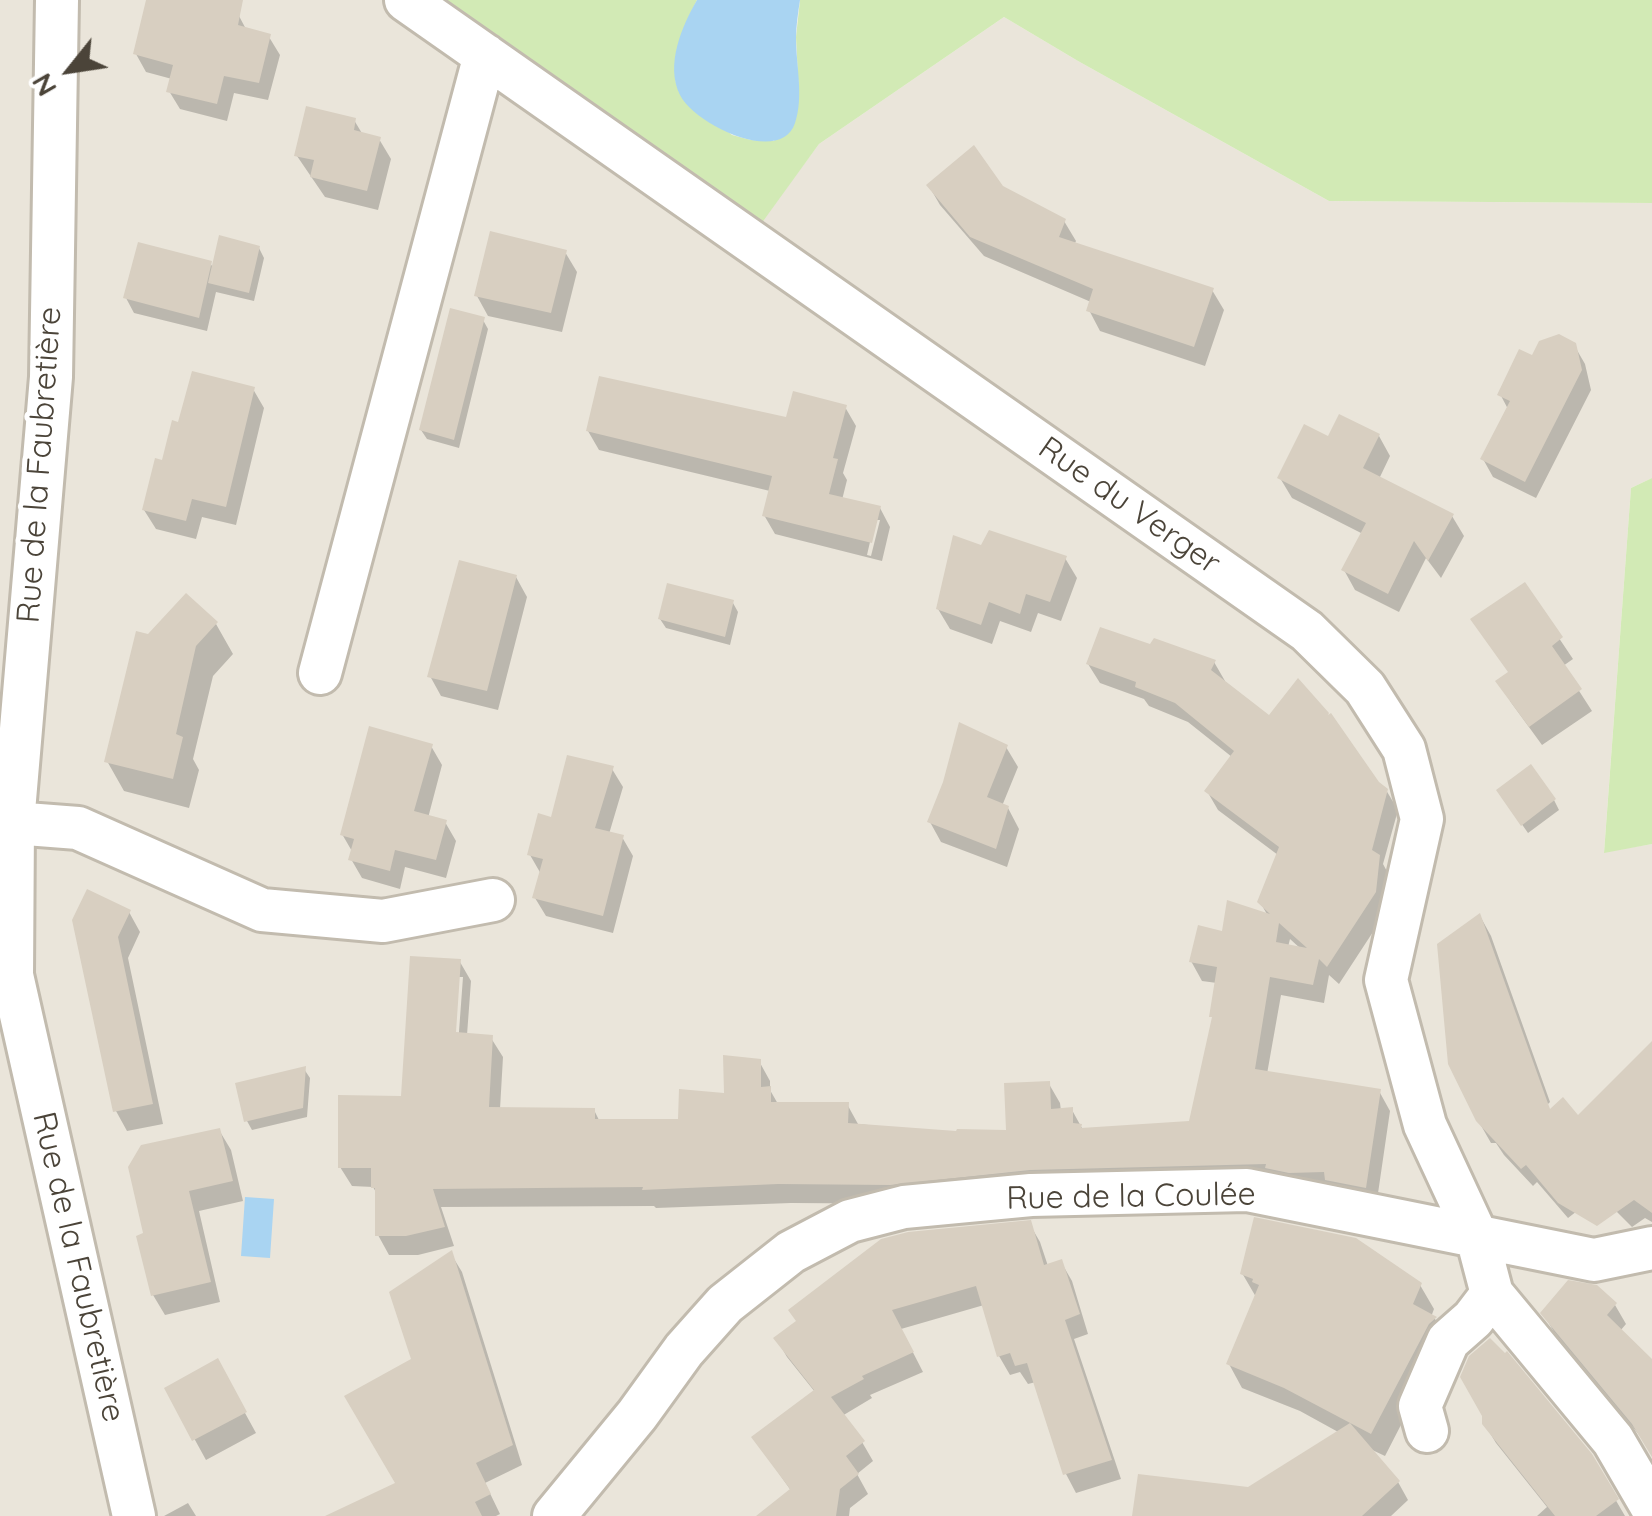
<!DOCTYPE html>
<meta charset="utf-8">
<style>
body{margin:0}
#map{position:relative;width:1652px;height:1516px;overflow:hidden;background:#f6f3ec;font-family:Quicksand,sans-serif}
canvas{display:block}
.north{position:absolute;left:20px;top:20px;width:100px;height:100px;-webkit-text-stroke:8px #fff;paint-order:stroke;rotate:240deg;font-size:28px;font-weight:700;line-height:40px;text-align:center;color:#4b4439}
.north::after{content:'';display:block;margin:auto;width:35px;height:45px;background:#4b4439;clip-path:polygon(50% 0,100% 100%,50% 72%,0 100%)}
</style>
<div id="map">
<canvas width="1652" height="1516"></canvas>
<div class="north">N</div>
</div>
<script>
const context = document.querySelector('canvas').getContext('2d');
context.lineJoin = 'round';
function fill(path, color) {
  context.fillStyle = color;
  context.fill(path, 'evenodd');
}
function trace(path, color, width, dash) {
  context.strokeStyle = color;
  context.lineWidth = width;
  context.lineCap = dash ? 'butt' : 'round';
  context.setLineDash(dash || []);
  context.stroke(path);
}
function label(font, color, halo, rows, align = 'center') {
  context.font = font + ' Quicksand,sans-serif';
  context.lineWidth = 10;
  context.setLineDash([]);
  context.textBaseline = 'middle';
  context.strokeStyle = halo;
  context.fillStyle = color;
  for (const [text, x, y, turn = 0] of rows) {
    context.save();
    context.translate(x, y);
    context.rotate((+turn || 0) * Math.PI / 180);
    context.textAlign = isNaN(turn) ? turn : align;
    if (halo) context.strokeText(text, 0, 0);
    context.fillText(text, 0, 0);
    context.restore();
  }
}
const residential = new Path2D(`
 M0,0H442L760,223L819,144L1004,17L1078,61L1329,201L1652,203V478L1631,488L1604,852L1652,844V1516H0Z`);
const green = new Path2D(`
 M442,0H697C683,28 674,51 676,84L732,135L751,140L774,141L799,98L796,37L800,0H1652V203L1329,201L1078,61L1004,17L819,144L761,224Z
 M1652,478V844L1604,853L1631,488Z`);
const water = new Path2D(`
 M697,0H800C798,13 796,26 796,38C796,65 804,97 795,123C781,166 695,125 680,95C665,65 682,26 697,0Z
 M245,1197L274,1199L270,1258L241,1256Z`);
const shadow = new Path2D(`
 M149,0H175L239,16L247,31L269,37L280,55L268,100L234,93L227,121L180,109L169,91L172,79L146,72L136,54Z
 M354,120L363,135L379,139L391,159L378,210L325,197L297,156Z
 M929,186L1002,188L1064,221L1076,241L1074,245L1212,290L1224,310L1205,366L1100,331L1089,310L1091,302L984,256L940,205Z
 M259,248L264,258L254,301L216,292L207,331L134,313L126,298L210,263L214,269Z
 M565,252L577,272L562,332L488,316L477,296Z
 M483,320L488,329L459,448L427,439L421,430Z
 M1574,345L1585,364L1591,390L1536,498L1493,477L1483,459L1508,409L1500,394L1533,359Z
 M253,389L264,408L236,525L202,517L196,539L156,529L144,510L180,424Z
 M845,407L856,426L843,473L847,480L842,500L880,508L890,527L882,561L775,534L764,515L770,491L599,450L588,431L788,420ZM875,520H880L871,556L867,555Z
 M1379,436L1390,456L1379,479L1452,516L1464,536L1441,578L1426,558L1399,612L1355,590L1344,570L1363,534L1292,498L1280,478L1329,439Z
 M982,548L1065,558L1077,578L1061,621L1038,613L1031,632L1000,621L992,644L950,629L938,609Z
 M516,577L527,597L498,710L441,696L430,676Z
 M1524,586L1573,659L1563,666L1592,711L1542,745L1510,701V674Z
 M733,603L738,612L730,645L666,628L660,619Z
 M216,624L233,654L213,676L193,759L199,770L189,808L124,791L107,761L149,636Z
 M1151,647L1214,662L1225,681L1224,684L1269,718L1386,790L1398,810L1383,864L1390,877L1386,912L1339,984L1329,975L1324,1003L1281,995L1267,1074L1379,1091L1390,1111L1376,1207L791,1203L656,1208L654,1206L441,1207L454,1246L418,1255H389L378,1235L377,1194L373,1187L352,1186L340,1167L403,1099L460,962L471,981L467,1035L491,1038L503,1057L500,1109L594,1110L600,1122L680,1121L726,1095L759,1061L770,1081V1090L778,1104H847L858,1124L959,1134L1009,1133L1049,1084L1060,1103L1061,1111L1072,1110L1083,1130L1191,1123L1214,1020L1217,983L1202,981L1191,961L1224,934L1268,916L1260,902L1278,855L1218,810L1207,791L1232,757L1188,722L1149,706L1144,699L1100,683L1088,664ZM1290,939L1301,949L1288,947ZM458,977H463L458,1045L453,1044Z
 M431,746L442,765L428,818L445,822L456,841L446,878L405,867L400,889L362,878L351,859L353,853L342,834Z
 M1006,747L1018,767L1002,806L1008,808L1019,829L1007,867L941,842L930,822Z
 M612,769L623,787L609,834L622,837L633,856L613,933L546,916L535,898L541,874L530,855L553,820Z
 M1505,800H1554L1559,810L1528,833Z
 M129,912L140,932L128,958L163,1124L127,1131L116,1111L75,920Z
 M1480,916L1491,936L1550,1102L1546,1106L1550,1112L1577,1118L1652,1064V1222L1645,1218L1632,1227L1599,1194L1568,1218L1537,1182L1533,1186L1504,1155L1496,1143H1491L1479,1122Z
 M304,1069L310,1078L307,1117L252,1130L247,1121Z
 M219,1130L231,1150L243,1201L199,1211L220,1302L165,1315L153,1295L146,1235Z
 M1029,1223L1040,1242L1048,1266L1061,1262L1072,1281L1088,1334L1074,1339L1121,1479L1076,1493L1066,1474L1036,1382L1028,1384L1020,1372L1010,1375L999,1356L984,1305L901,1329L923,1372L870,1395L872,1398L842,1416L862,1442L873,1461L857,1474L868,1494L850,1508L849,1516H760L792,1492L754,1438L815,1392L787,1357L776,1338Z
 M451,1254L462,1272L522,1465L485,1483L500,1514L496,1516H344L398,1484Z
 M1242,1273L1420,1285L1434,1309L1431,1317L1435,1319L1449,1342L1441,1347L1385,1456L1368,1448L1398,1482L1408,1500L1391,1516H1267L1340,1433L1300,1411L1242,1388L1229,1364L1256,1297Z
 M1615,1305L1626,1324L1620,1331L1652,1362V1453L1646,1443L1554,1332L1543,1313Z
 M217,1362L256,1433L206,1460L167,1389Z
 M1484,1423L1590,1456L1625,1516H1537L1547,1507L1496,1443Z
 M188,1503L196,1516H164Z`);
const building = new Path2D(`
 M146,0H243L238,25L271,34L259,83L224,76L217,104L166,92L173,65L133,54Z
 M306,106L356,118L354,130L381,137L367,191L310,177L314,160L294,156Z
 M974,145L1003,186L1066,219L1059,237L1214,288L1194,347L1086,311L1093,289L970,237L926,185Z
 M490,231L567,250L551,313L474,296Z
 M219,235L260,246L249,293L208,283Z
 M138,242L212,261L199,318L123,298Z
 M450,308L485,317L454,440L419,430Z
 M1559,334L1576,343L1582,370L1525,482L1480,459L1510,401L1497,395L1519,349L1532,355L1539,341Z
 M192,371L255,387L226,507L192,499L186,521L142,510L155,458L162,460L172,420L178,422Z
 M599,376L786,417L793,391L847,405L833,458L838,459L829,494L881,506L872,543L762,516L772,476L586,431Z
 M1339,414L1380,434L1363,468L1454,514L1428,561L1414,541L1388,594L1341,570L1366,523L1277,478L1304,424L1328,436Z
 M989,530L1067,556L1050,602L1026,594L1020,614L989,602L981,625L936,609L953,535L981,545Z
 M459,560L517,575L487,691L427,677Z
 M1525,582L1563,637L1552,646L1582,689L1529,727L1495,681L1508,672L1470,619Z
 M667,583L734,600L725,637L658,619Z
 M186,593L218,622L196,646L176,734L183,737L173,779L104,762L136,631L148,634Z
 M1100,627L1150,644L1154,638L1216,660L1211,670L1269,715L1298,678L1329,713L1328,715L1331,713L1379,782L1388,789L1372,850L1380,855L1376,892L1327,967L1319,959L1313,985L1270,977L1255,1069L1381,1089L1366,1188L1325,1180L1324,1172L1289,1173L1265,1168L1266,1164L1030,1170L890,1185L778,1184L642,1190L643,1187L433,1189L445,1227L406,1236H375V1188H371V1168H338V1095L401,1096L410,956L461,959L456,1032L493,1035L489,1107L595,1108V1119H678L679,1089L724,1093L723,1055L761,1059V1087L771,1086V1102H849L848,1123L956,1131L957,1129L1006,1130L1004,1083L1050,1081L1051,1109L1073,1107V1123L1082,1124L1081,1128L1189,1121L1212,1017H1209L1217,967L1189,962L1198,925L1222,931L1227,900L1270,914L1257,902L1279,847L1204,791L1234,751L1175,703L1135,687L1136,682L1086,664ZM1279,923L1307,948L1276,942Z
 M959,722L1008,745L987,797L1009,806L996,849L927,822L943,782Z
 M369,726L433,744L414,811L447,820L436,860L395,850L390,871L348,860L354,839L340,835Z
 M567,755L614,766L595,828L624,835L603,916L532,898L543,859L527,855L538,813L551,817Z
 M1531,764L1556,799L1521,826L1496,790Z
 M87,889L131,910L118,937L153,1104L113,1112L72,920Z
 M1480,913L1550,1109L1563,1097L1578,1115L1652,1041V1213L1634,1200L1597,1226L1558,1203L1526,1165L1521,1169L1476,1121L1448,1064L1437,944Z
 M306,1066L303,1108L244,1122L235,1083Z
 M220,1128L233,1181L189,1191L211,1282L151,1296L136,1236L143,1233L128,1167L141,1145Z
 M1254,1217L1356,1238L1422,1283L1413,1304L1437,1317L1429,1324L1371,1434L1284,1388L1226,1364L1259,1285L1252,1282L1253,1279L1240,1274Z
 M1031,1220L1044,1265L1062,1259L1080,1314L1065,1320L1112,1460L1063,1475L1027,1363L1015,1366L1010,1353L997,1357L976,1286L892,1310L914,1352L862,1376L864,1379L831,1397L865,1441L846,1456L859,1474L840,1489L836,1516H756L790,1489L751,1437L814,1390L773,1338L796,1321L788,1310L881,1239L908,1232Z
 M452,1250L513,1445L476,1463L491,1494L475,1502L482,1516H325L395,1483L344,1396L411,1359L389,1292Z
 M1568,1280L1597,1285L1617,1303L1607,1315L1652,1359V1457L1632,1424L1540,1313Z
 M1490,1338L1505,1353L1507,1351L1592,1454L1619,1499L1596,1516H1555L1482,1424V1416L1460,1377L1469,1356Z
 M218,1358L247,1412L192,1441L164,1388Z
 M1350,1423L1400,1481L1362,1516H1132L1138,1474L1248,1487Z`);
const street = new Path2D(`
 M57,0L51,377L13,823L12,975L134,1516
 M406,0L1307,631L1365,688L1404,749L1422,819L1386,980L1425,1125L1477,1237L1492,1294L1613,1440L1652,1507
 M320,673L485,55
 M13,823L78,828L262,910L383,921L493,900
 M1427,1431L1420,1406L1448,1341L1473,1319L1492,1294
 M554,1516L637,1415L684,1350L725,1304L791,1252L850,1221L904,1207L1031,1195L1247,1190L1594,1260L1652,1248`);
const streetNames = [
 ["Rue de la Faubretière",40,465,-86],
 ["Rue du Verger",1129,506,35],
 ["Rue de la Coulée",1131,1197,-1],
 ["Rue de la Faubretière",78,1267,77]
];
fill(residential, '#eae5da');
fill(green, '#d2eab5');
fill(water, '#a9d4f2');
fill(shadow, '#0003');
fill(building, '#d8cfc1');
trace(street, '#c2bbae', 48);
trace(street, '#fff', 42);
label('32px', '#4b4439', '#fff', streetNames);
</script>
